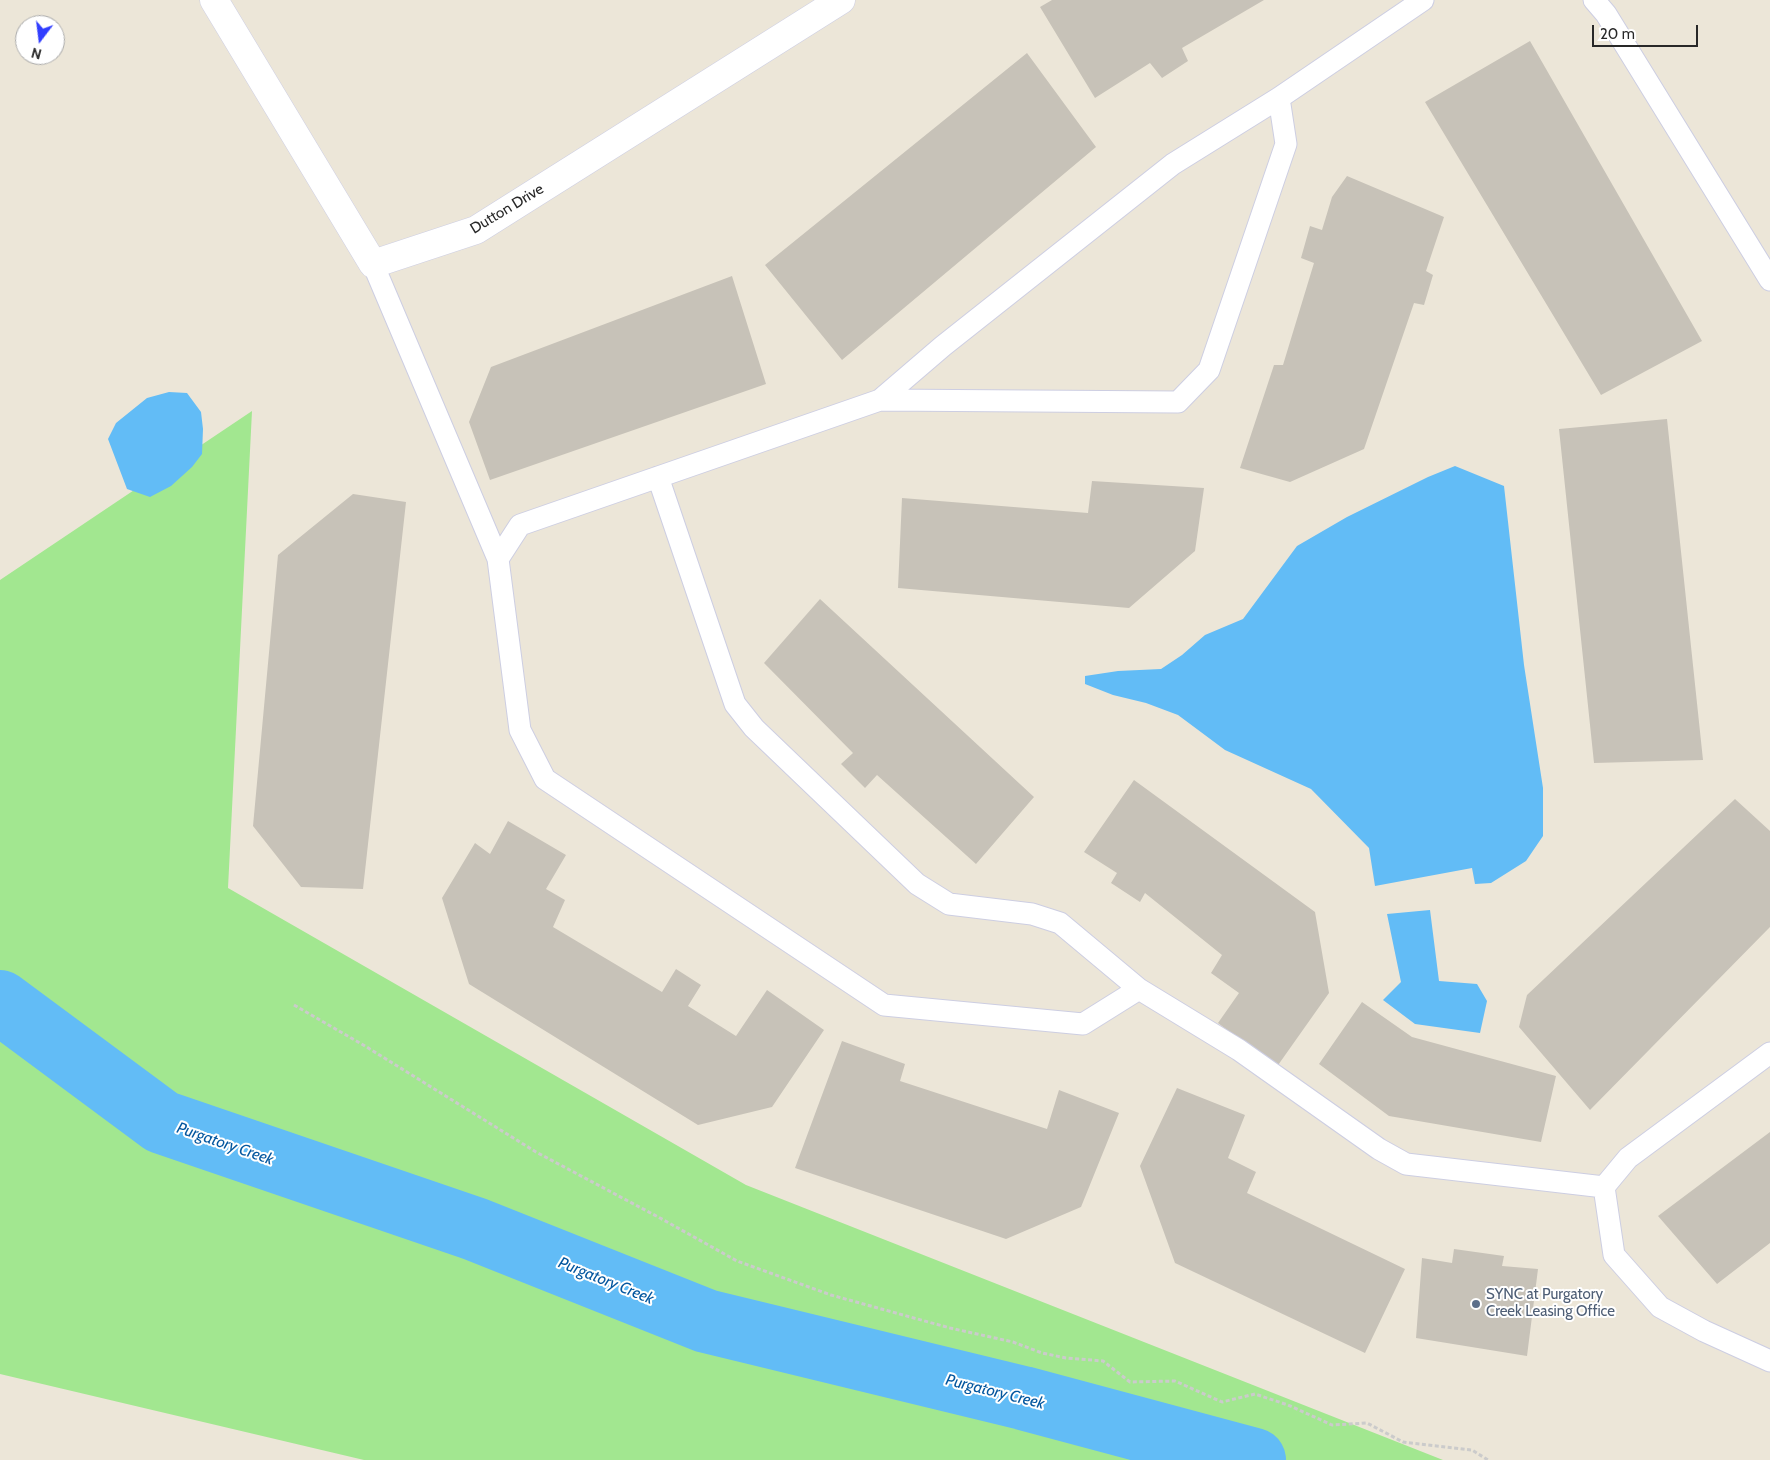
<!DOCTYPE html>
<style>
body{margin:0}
#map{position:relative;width:1770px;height:1460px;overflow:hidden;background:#ece6d8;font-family:Cabin,sans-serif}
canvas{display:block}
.north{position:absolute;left:15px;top:15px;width:50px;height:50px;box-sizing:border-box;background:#fff;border:1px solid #a9a9a9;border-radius:50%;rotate:195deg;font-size:14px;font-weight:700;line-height:20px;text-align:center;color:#282828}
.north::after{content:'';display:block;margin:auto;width:18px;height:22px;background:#313eff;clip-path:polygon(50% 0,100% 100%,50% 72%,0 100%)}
.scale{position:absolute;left:1592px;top:25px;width:106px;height:22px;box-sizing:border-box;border:2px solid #282828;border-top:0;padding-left:6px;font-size:15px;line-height:18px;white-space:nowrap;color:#282828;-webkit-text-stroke:4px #fff;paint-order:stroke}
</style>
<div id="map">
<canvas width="1770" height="1460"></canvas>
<div class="north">N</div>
<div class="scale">20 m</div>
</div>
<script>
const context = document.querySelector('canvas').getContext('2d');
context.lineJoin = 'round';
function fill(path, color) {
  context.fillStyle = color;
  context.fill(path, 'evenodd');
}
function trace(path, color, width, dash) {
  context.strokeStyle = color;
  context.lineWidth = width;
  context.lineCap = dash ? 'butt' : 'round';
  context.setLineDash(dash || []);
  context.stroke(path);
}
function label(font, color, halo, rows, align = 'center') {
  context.font = font + ' Cabin,sans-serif';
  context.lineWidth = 4;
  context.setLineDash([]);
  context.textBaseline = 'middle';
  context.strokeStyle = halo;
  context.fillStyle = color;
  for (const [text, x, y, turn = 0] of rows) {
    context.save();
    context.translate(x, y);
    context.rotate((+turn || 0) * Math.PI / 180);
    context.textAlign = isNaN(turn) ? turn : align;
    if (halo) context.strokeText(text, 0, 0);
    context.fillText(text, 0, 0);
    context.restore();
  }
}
const green = new Path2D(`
 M252,411L228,888L746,1185L1443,1460H364L0,1374V580Z`);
const water = new Path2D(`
 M169,392L187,393L201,412L203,429L202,454L192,467L171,486L150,497L127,489L108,439L116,423L147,398Z
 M1455,466L1504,486L1524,665L1543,788V836L1526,861L1491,883L1475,884L1472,868L1375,886L1369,848L1311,789L1225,750L1178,715L1146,703L1113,695L1085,684V676L1118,671L1161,669L1182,655L1205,635L1243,619L1297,546L1347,517L1428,477Z
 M1430,910L1439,981L1477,984L1487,1001L1480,1033L1415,1024L1383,1000L1401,982L1387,914Z`);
const river = new Path2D(`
 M0,1002L162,1122L475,1229L706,1321L1023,1398L1254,1460`);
const building = new Path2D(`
 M1052,0H1264L1182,48L1188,61L1162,78L1150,63L1095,98L1040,7Z
 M1530,41L1702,341L1601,395L1425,102Z
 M1027,53L1096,147L842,360L765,265Z
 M1347,176L1444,217L1426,271L1433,275L1424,305L1414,303L1364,449L1290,482L1240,468L1274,365H1283L1314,263L1301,258L1310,226L1322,230L1332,197Z
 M732,276L766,384L490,480L469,422L491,367Z
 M1667,419L1703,760L1594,763L1559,429Z
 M1092,481L1204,488L1195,551L1129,608L898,588L902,498L1088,513Z
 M353,494L406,502L363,889L301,887L253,826L278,555Z
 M820,599L1034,797L976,864L877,775L865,788L841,764L853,753L764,663Z
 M1134,780L1315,912L1329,993L1276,1068L1218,1023L1239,993L1211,973L1222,955L1145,893L1140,902L1111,883L1117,873L1084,852Z
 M1735,799L1770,831V927L1590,1110L1519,1027L1527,995Z
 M508,821L566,855L546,889L565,900L553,927L662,992L676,969L701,985L688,1006L736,1036L767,990L824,1030L772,1107L698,1125L469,984L442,898L475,843L490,854Z
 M1362,1002L1412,1037L1556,1076L1541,1142L1389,1116L1319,1064Z
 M842,1041L905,1064L900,1081L1047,1129L1059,1090L1119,1113L1081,1207L1006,1239L795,1168Z
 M1177,1088L1245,1115L1228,1158L1256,1172L1247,1193L1405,1269L1365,1353L1175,1263L1140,1166Z
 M1770,1132V1243L1717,1284L1658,1216Z
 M1454,1249L1504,1256L1502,1266L1538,1269L1527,1356L1416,1338L1422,1258L1452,1263Z`);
const path = new Path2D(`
 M294,1005L365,1046L536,1152L660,1218L737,1261L831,1295L950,1328L1013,1342L1042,1353L1066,1358L1103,1361L1130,1382L1175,1381L1222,1402L1255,1394L1288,1405L1332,1425L1367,1423L1403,1442L1472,1450L1488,1460`);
const lane = new Path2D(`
 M1594,0L1606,14L1770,280
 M373,264L498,559L520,730L545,779L884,1005L1083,1024L1139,989L1239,1050L1379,1149L1406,1164L1604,1187
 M880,400L1178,402L1209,370L1286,144L1279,98
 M658,477L735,704L754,728L917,884L949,904L1032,914L1060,923L1139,989
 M498,559L520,525L880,400L943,346L1173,164L1279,98L1423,0
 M1770,1053L1628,1158L1604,1187L1614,1255L1660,1307L1704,1331L1770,1361`);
const street = new Path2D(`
 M214,0L373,264L476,230L841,0`);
const markers = [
 [1476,1304,5,"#5c6f8a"]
];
const streetNames = [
 ["Dutton Drive",507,209,-31]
];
const serviceNames = [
 ["SYNC at Purgatory",1486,1295],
 ["Creek Leasing Office",1486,1312]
];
const waterNames = [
 ["Purgatory Creek",225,1144,19],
 ["Purgatory Creek",606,1281,22],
 ["Purgatory Creek",995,1392,14]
];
fill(green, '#a2e790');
fill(water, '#62bcf6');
trace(river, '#62bcf6', 64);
fill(building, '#c7c2b8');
trace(lane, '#cdcee2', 23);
trace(street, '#cdcee2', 29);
trace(path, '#cbcbcb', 3, [4, 2.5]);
trace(lane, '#fff', 21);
trace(street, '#fff', 28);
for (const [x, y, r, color] of markers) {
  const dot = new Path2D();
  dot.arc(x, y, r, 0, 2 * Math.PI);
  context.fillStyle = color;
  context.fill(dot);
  trace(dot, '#fff', 2);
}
label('15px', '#282828', '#fff', streetNames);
label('15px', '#4e5e75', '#fff', serviceNames, 'left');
label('italic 16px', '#04579f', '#fff', waterNames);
</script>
